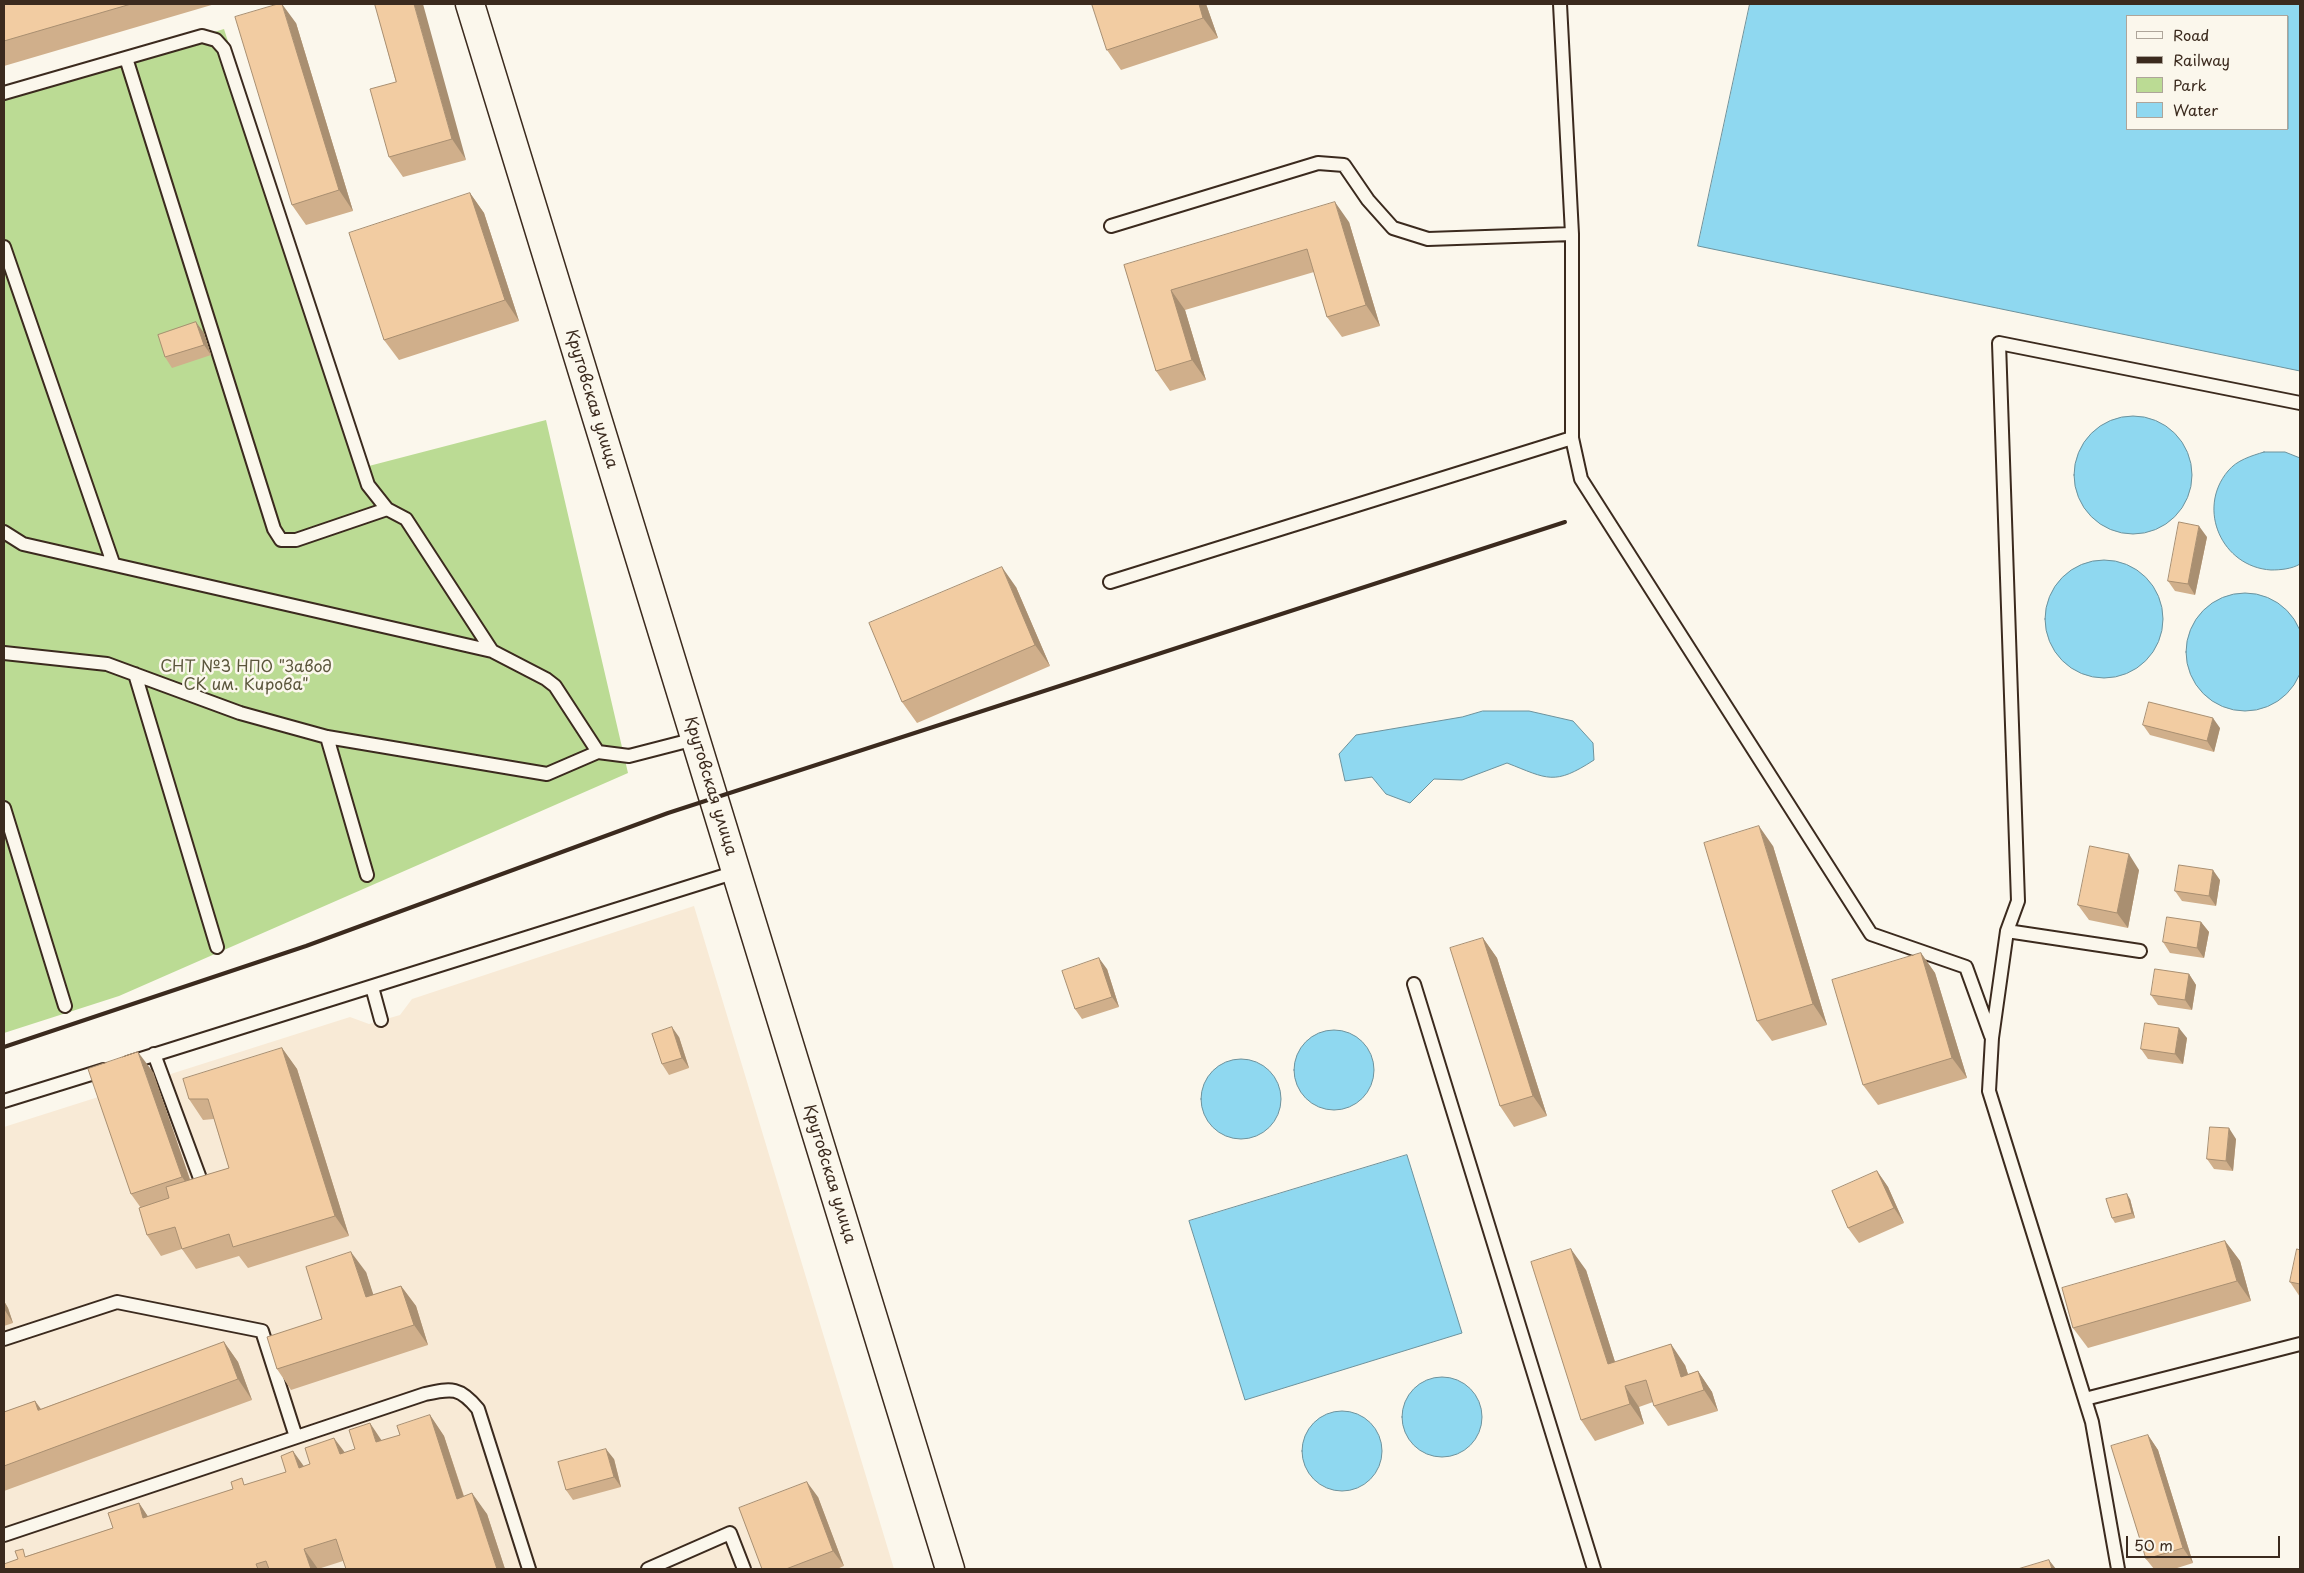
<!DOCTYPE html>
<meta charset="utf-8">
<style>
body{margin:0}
#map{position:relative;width:2304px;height:1573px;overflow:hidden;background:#fbf7ec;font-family:"Playpen Sans",sans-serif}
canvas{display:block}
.frame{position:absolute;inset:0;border:5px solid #3b2a1e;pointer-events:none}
.legend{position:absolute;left:2126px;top:15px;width:162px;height:115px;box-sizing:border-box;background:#fbf7ec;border:1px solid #aea59a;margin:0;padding:6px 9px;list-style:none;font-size:15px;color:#3b2a1e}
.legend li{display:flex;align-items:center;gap:10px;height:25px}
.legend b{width:25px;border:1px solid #aea59a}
.scale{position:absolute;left:2126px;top:1536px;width:154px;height:22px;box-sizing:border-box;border:2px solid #3b2a1e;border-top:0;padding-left:6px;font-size:15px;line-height:18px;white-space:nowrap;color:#3b2a1e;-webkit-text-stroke:4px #fbf7ec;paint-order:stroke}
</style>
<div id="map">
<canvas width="2304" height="1573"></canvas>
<div class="frame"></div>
<ul class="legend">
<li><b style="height:6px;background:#fbf7ec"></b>Road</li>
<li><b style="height:6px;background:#3b2a1e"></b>Railway</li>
<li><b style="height:14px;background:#bbdb94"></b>Park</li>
<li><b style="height:14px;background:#8fd8f0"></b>Water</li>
</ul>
<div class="scale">50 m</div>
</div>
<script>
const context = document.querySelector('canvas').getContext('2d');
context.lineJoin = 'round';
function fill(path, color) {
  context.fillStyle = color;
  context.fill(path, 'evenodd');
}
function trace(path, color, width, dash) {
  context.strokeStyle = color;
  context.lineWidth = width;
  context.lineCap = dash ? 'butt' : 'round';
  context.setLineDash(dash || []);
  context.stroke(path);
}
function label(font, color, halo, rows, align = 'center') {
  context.font = font + ' "Playpen Sans",sans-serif';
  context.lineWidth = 5;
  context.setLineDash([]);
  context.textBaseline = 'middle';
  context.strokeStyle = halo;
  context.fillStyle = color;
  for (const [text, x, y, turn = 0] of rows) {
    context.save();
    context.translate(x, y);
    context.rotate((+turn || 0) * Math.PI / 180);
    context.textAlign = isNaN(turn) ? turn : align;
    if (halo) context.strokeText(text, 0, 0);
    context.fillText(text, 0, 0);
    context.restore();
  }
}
const built = new Path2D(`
 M694,906L894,1569H4V1127L350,1017L369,1024L400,1015L412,999Z`);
const green = new Path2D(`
 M224,29L365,467L546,420L628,773L119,996L4,1033V95Z`);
const water = new Path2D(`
 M1750,4H2300V371L1698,246ZM2128,16H2288V129H2128Z
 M2074 475a59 59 0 1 1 118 0a59 59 0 1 1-118 0Z
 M2264,452H2285L2300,458V564C2292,569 2280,570 2271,570C2222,567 2196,509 2228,471C2237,460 2251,456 2264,452Z
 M2045 619a59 59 0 1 1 118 0a59 59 0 1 1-118 0Z
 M2186 652a59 59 0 1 1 118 0a59 59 0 1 1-118 0Z
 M1483,711H1529L1573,721L1593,743L1594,760C1554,786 1548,779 1507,763L1462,780L1434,779L1410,803L1386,794L1372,777L1345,781L1339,754L1356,735L1462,717Z
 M1294 1070a40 40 0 1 1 80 0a40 40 0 1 1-80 0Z
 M1201 1099a40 40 0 1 1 80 0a40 40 0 1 1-80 0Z
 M1407,1155L1462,1333L1245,1400L1189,1221Z
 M1402 1417a40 40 0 1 1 80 0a40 40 0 1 1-80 0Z
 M1302 1451a40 40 0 1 1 80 0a40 40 0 1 1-80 0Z`);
const lane = new Path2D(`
 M1560,4L1572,234V438L1581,479L1871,934L1966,967L1991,1036
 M126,58L274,529L281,540H296L387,509
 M4,93L202,36L216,40L224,49L368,485L387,509L406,519L492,651
 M1111,226L1318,163L1344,165L1368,200L1393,228L1428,239L1572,234
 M4,247L113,563
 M4,532L23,544L492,651L546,679L555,686L598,752
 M1110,582L1572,438
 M4,653L107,664L240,713L327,737L547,774L598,752L629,756L695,739
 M135,674L217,947
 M327,737L367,875
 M4,808L65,1006
 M2007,931L2140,951
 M1414,984L1594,1569
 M372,987L381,1020
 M154,1054L201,1181
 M128,1063L736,872
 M4,1101L104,1070
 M4,1339L117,1302L262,1331L296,1437
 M2085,1399L2300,1344
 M4,1535L425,1394C452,1388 460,1387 478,1409L529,1569
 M648,1569L730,1533L744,1569
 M2118,1569L2092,1422L1989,1091L1992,1038L2007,931L2018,901L1999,343L2300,403`);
const secondary = new Path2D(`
 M470,4L950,1569`);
const rail = new Path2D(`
 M4,1047L306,946L668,813L1565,522`);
const wall = new Path2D(`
 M8,4H215L4,66V5Z
 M375,4L466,160L403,177L389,157L396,82Z
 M1092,4H1206L1218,38L1121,70L1107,50Z
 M296,23L353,211L306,225L292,205Z
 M470,193L484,213L519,321L399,360L384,340Z
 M1349,222L1380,326L1342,337L1327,317L1314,272L1185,310L1206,380L1170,391L1156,371L1124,265Z
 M204,333L211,355L172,368L165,357Z
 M2207,537L2195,595L2175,591L2168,581Z
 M1016,587L1050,666L917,723L902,702Z
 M2143,725L2220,728L2214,752L2150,735Z
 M1773,846L1827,1025L1772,1041L1757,1021Z
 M2139,870L2128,928L2089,920L2078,905Z
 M2220,880L2216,906L2182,901L2175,891Z
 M2201,922L2209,932L2204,958L2170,953L2163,942Z
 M1483,938L1497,958L1547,1116L1514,1127L1500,1106Z
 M1921,953L1935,973L1967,1078L1878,1105L1863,1085Z
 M1107,969L1119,1007L1082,1019L1075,1009Z
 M2189,974L2196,985L2192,1010L2158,1005L2151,995Z
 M679,1037L689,1068L669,1075L662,1064Z
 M2187,1038L2183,1064L2148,1059L2141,1049Z
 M282,1048L297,1069L349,1236L248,1268L239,1256L196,1269L182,1249L161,1256L147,1235L141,1208L131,1194L153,1072L190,1180L229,1168L214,1119L203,1120L189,1099Z
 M2236,1139L2233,1171L2214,1169L2207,1159Z
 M1877,1171L1888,1187L1904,1223L1859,1243L1848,1228Z
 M2130,1199L2135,1218L2115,1223L2112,1218Z
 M2225,1241L2240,1261L2251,1301L2088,1348L2073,1328Z
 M2300,1250V1297L2290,1282Z
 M1586,1270L1615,1362L1685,1365L1688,1374L1698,1371L1712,1392L1718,1411L1668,1426L1654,1406L1653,1402L1639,1407L1644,1424L1595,1441L1581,1420Z
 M366,1272L373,1295L401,1286L416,1306L428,1345L291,1390L277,1369L322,1319Z
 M4,1301L8,1308L13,1323L4,1326Z
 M224,1342L238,1362L252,1400L4,1491V1412L35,1401L41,1409Z
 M430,1415L444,1436L464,1496L487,1514L505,1569H346L343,1561L318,1569H4L27,1556L113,1528L139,1503L148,1517L400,1435Z
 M2148,1435L2158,1450L2193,1563L2174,1569H2154L2146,1559Z
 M614,1459L621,1487L573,1500L566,1490Z
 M818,1497L844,1566L837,1569H762Z`);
const shadedWall = new Path2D(`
 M282,4L296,23L353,211L339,190Z
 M414,4H423L466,160L452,139Z
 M1199,4H1206L1218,38L1203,18Z
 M470,193L484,213L519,321L505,300Z
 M1335,202L1349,222L1380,326L1366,305Z
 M1171,290L1185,310L1206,380L1192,360Z
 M196,322L204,333L211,355L204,345Z
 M2199,526L2207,537L2195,595L2188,584Z
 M1002,567L1016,587L1050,666L1035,645Z
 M2213,718L2220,728L2214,752L2207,741Z
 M1759,826L1773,846L1827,1025L1813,1004Z
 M2129,854L2139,870L2128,928L2117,913Z
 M2213,870L2220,880L2216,906L2209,896Z
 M2201,922L2209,932L2204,958L2197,948Z
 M1483,938L1497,958L1547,1116L1533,1096Z
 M1921,953L1935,973L1967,1078L1952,1058Z
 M1099,958L1107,969L1119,1007L1112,997Z
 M2189,974L2196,985L2192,1010L2185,1000Z
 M672,1027L679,1037L689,1068L682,1058Z
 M2179,1028L2187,1038L2183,1064L2175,1054Z
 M282,1048L297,1069L349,1236L335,1216Z
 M138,1052L153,1072L196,1197L182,1177Z
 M2229,1128L2236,1139L2233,1171L2226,1161Z
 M1877,1171L1888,1187L1904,1223L1894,1208Z
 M2127,1194L2130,1199L2135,1218L2132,1213Z
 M2225,1241L2240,1261L2251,1301L2237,1281Z
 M1571,1249L1586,1270L1622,1384L1608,1364Z
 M351,1252L366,1272L381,1318L366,1297Z
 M401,1286L416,1306L428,1345L414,1325Z
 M4,1301L8,1308L13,1323L4,1309Z
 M224,1342L238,1362L252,1400L238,1379Z
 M1671,1344L1685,1365L1694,1393L1681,1377Z
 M1698,1371L1712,1392L1718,1411L1704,1390Z
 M1625,1386L1639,1407L1644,1424L1630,1404Z
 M35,1401L49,1421L38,1410Z
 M430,1415L444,1436L471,1519L457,1499Z
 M370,1423L384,1444L376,1442Z
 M2148,1435L2158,1450L2193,1563L2183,1548Z
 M334,1438L349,1458L340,1454Z
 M606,1449L614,1459L621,1487L614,1477Z
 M293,1451L308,1472L299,1468Z
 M807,1482L818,1497L844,1566L833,1551Z
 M472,1493L487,1514L505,1569H497Z
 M139,1503L153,1524L143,1518Z
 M304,1549L318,1569H311Z
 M2049,1560L2056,1569H2052Z`);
const building = new Path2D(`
 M8,4H131L4,41V5Z
 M278,4H282L339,190L292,205L235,17Z
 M375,4H414L452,139L389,157L370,89L396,82Z
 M1092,4H1199L1203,18L1107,50Z
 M470,193L505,300L384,340L349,233Z
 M1335,202L1366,305L1327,317L1307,249L1171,290L1192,360L1156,371L1124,265Z
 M196,322L204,345L165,357L158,335Z
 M2179,522L2199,526L2188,584L2168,581Z
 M1002,567L1035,645L902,702L869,623Z
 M2149,702L2213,718L2207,741L2143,725Z
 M1759,826L1813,1004L1757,1021L1704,843Z
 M2090,846L2129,854L2117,913L2078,905Z
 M2179,865L2213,870L2209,896L2175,891Z
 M2167,917L2201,922L2197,948L2163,942Z
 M1483,938L1533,1096L1500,1106L1450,948Z
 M1921,953L1952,1058L1863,1085L1832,980Z
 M1099,958L1112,997L1075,1009L1062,971Z
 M2155,969L2189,974L2185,1000L2151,995Z
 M2145,1023L2179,1028L2175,1054L2141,1049Z
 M672,1027L682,1058L662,1064L652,1034Z
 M282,1048L335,1216L233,1247L229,1234L182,1249L175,1227L147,1235L139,1208L169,1198L166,1187L229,1168L208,1099H189L183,1079Z
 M138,1052L182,1177L131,1194L88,1069Z
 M2210,1127L2229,1128L2226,1161L2207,1159Z
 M1877,1171L1894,1208L1848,1228L1832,1191Z
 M2127,1194L2132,1213L2112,1218L2106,1199Z
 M2225,1241L2237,1281L2073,1328L2062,1288Z
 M1571,1249L1608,1364L1671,1344L1681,1377L1698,1371L1704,1390L1654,1406L1646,1380L1625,1386L1630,1404L1581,1420L1531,1262Z
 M2297,1249L2300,1250V1284L2290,1282Z
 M351,1252L366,1297L401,1286L414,1325L277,1369L267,1337L322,1319L306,1267Z
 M224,1342L238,1379L4,1466V1412L35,1401L38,1410Z
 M430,1415L457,1499L472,1493L497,1569H346L336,1539L304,1549L311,1569H269L266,1561L256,1564L258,1569H4V1564L18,1559L15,1551L23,1549L25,1557L113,1528L108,1513L139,1503L143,1518L233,1489L231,1482L242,1478L244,1485L286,1472L281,1456L293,1451L299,1468L310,1464L305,1448L334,1438L340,1454L355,1449L349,1430L370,1423L376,1442L400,1435L397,1426Z
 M2148,1435L2183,1548L2146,1559L2111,1446Z
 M606,1449L614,1477L566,1490L558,1462Z
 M807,1482L833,1551L786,1569H762L739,1508Z
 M2049,1560L2052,1569H2018Z`);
const streetNames = [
 ["Крутовская улица",591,399,73],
 ["Крутовская улица",710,786,73],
 ["Крутовская улица",829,1174,73]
];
const parkNames = [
 ["СНТ №3 НПО \"Завод",246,668],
 ["СК им. Кирова\"",246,686]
];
fill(built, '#f8ead6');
fill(green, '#bbdb94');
fill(water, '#8fd8f0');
trace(water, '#6d929c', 1);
trace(lane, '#3b2a1e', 16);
trace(secondary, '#3b2a1e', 31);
trace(lane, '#fbf7ec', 12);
trace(secondary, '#fbf7ec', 28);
trace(rail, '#3b2a1e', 4);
fill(wall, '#d0af8b');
fill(shadedWall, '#a98f71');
fill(building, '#f2cca2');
trace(building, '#a98f71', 1);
label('16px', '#3b2a1e', '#fbf7ec', streetNames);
label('16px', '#5b563c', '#fbf7ec', parkNames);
</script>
